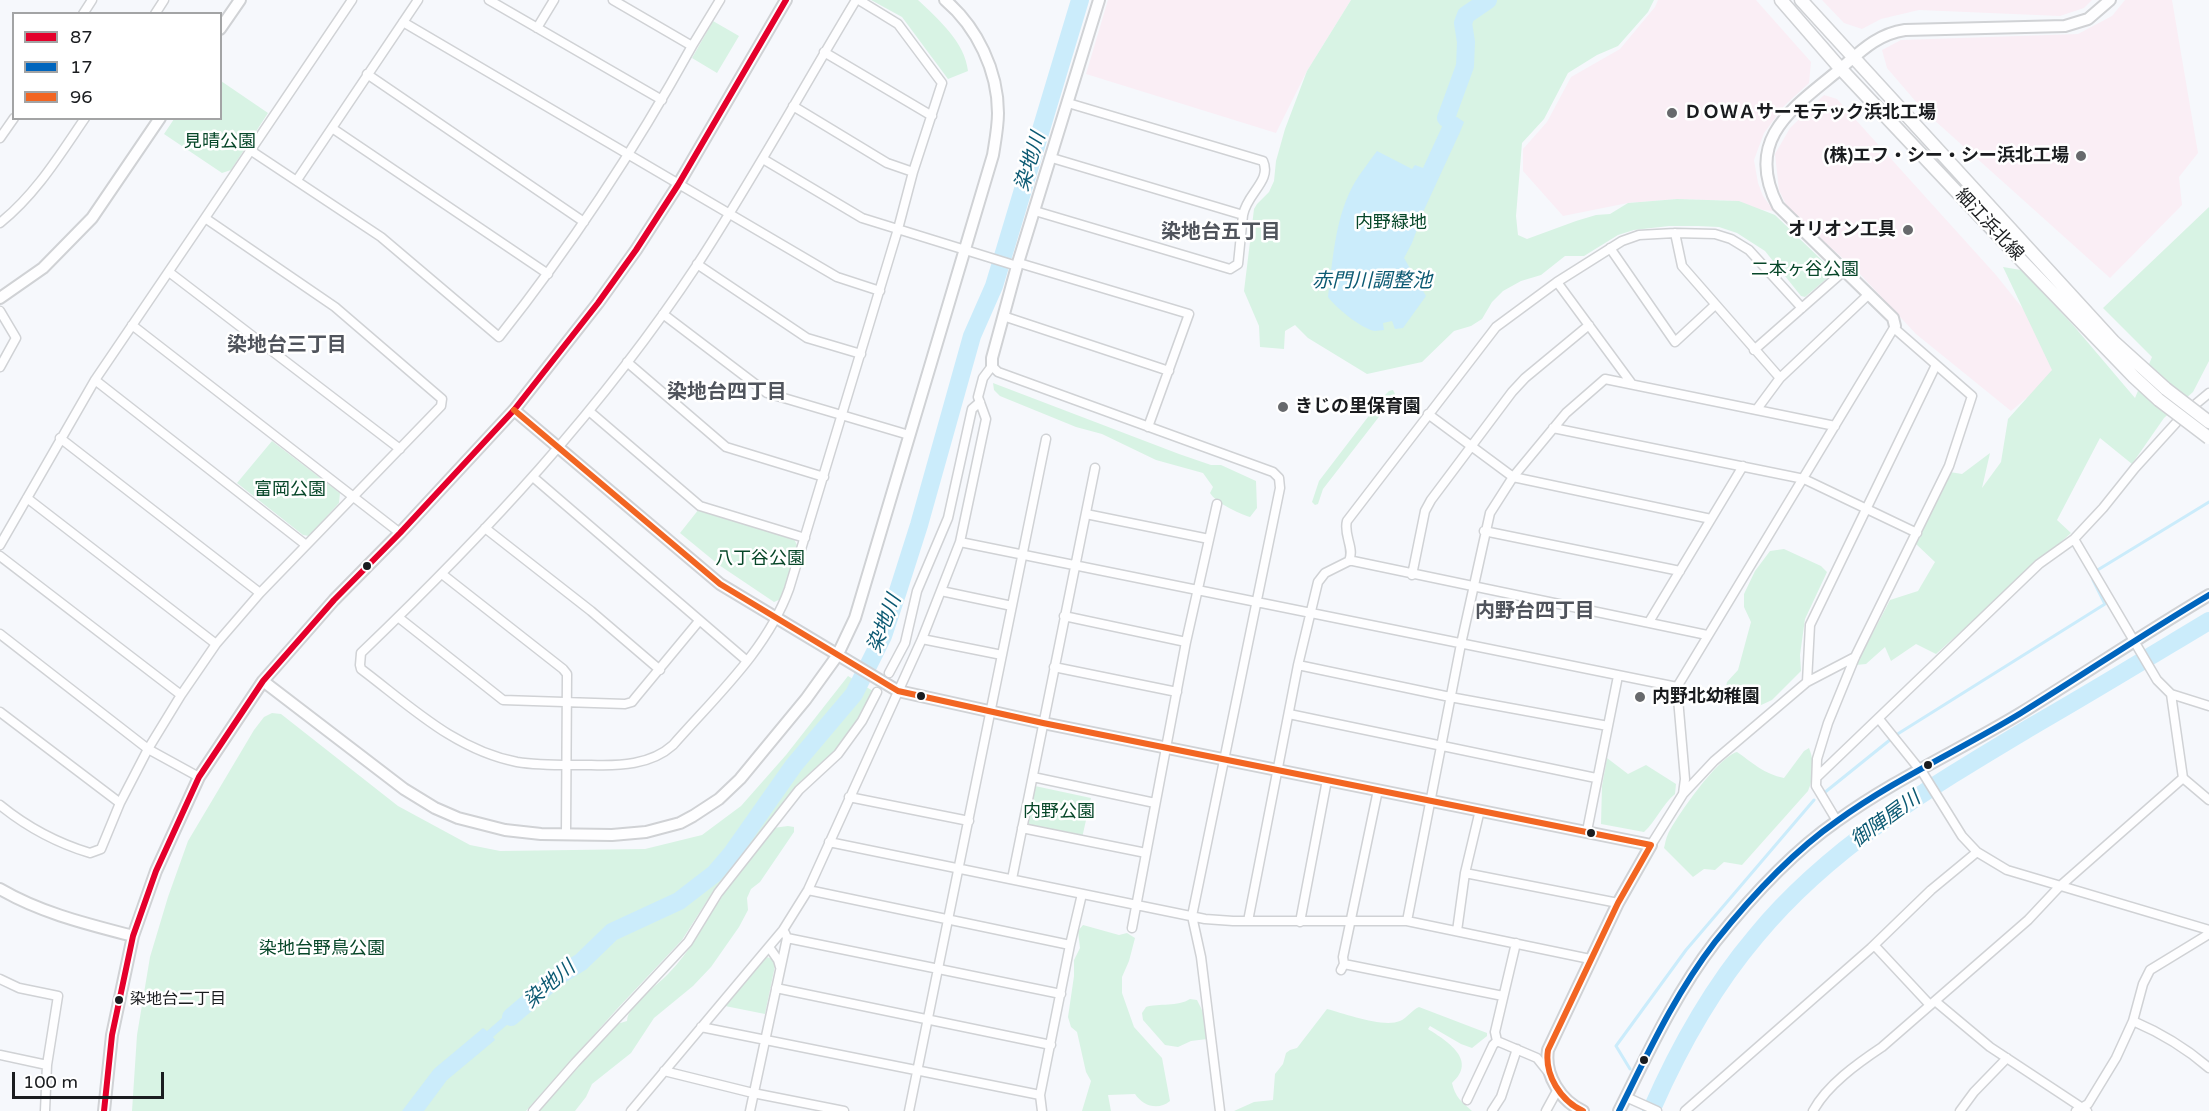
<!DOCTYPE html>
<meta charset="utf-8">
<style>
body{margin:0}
#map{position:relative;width:2209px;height:1111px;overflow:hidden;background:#f6f8fc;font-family:"Varela Round",sans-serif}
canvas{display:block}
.legend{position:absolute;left:12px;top:12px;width:210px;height:108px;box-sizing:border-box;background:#fff;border:2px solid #a3a4a5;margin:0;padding:8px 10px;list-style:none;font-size:18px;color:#1a1c1f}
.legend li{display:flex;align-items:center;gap:12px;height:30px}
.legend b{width:30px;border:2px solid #a3a4a5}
.scale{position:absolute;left:12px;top:1072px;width:152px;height:27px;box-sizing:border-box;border:3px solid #1a1c1f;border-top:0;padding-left:8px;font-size:18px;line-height:21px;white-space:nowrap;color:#1a1c1f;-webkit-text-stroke:4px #fff;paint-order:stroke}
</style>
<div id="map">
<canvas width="2209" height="1111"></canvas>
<ul class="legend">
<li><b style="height:8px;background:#e4002b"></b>87</li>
<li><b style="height:8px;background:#0065bd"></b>17</li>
<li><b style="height:8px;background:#f26522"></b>96</li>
</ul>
<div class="scale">100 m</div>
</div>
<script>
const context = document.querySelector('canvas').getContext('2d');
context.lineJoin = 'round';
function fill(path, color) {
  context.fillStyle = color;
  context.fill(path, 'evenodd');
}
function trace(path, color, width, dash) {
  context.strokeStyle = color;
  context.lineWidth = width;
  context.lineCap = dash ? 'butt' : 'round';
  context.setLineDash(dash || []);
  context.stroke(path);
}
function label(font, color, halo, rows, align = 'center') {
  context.font = font + ' "Varela Round","Noto Sans JP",sans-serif';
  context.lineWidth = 5;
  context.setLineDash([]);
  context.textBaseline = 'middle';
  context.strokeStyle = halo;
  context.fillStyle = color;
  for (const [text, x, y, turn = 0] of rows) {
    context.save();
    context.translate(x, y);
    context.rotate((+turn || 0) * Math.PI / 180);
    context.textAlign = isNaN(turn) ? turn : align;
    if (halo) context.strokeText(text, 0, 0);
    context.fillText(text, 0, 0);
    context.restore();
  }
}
const industrial = new Path2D(`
 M1108,0H1351L1307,71L1276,133L1086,74Z
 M1658,0H1756L1811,62L1809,83L1784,106L1764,133L1754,160L1758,183L1763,196L1774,211L1755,209L1739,201L1677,199L1628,203L1563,216L1523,171V149L1547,122L1571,77L1620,49L1655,7Z
 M1822,0H2092L2084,8L2060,16L1919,10L1881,19L1862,29L1844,23Z
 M2125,0H2172L2198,153L2179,177L2182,205L2110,278L1923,110L1887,68L1882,50L1901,40L2078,34L2112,16Z
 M1824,95L1837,99L1996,275L2067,364L2011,411L1916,334L1859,273L1788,209L1779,190L1775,154L1790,128Z`);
const green = new Path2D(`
 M871,0H918C938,19 965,42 968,71L948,79L902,17Z
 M1351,0H1654L1648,12L1618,46L1597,55L1568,73L1544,119L1522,143L1516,216L1518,235L1527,239L1576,221L1596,215L1610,214L1628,203L1677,199L1739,201L1775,215L1830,268L1831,275L1805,297L1801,296L1765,251L1737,233L1719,227L1698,226H1669L1634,230L1618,235L1584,256H1565L1541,275L1521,281L1503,291L1492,302L1482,319L1471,326L1454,331L1422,362L1367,374L1308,338L1295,325L1285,331L1284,349L1260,347L1259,326L1244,291L1254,209L1257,204L1269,192L1274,181L1276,161L1285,129L1307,71Z
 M713,21L739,36L717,73L692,58Z
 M221,81L268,113L231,170L222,173L164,134L174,119L220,118Z
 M2209,207V361L2193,392L2164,418L2132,464L2100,438L2057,520L2071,533L1936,654L1916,644L1891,661L1885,647L1866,664L1856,665L1890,600L1918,591L1935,562L1916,544L1950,472L1962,474L1990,453L1982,488L2001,462L2008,419L2052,370L2003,267L2021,270L2073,325L2135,398L2152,357L2103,308Z
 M993,383L1179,454L1211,465H1221L1256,481L1257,508L1250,517C1238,513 1216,503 1210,493L1213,487L1203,473L1156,460L1102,434L1076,427L1000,396L994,390Z
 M1393,390L1395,394L1392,400L1323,489L1318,504L1315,505L1312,502L1319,481L1384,396L1389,391Z
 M272,441L340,493L339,503L309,536L303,535L237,483Z
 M699,509L794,539L798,547L781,599L774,602L719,565L680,533Z
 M1784,549L1821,566L1827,572L1805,619L1800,655L1801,671L1772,700L1759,706L1748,704L1725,692L1727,682L1738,670L1751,622L1744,607V594L1755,571L1770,551Z
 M848,676L873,691L856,722L834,751L797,785L712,893L682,940L617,1009L526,1111H132L137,1035L150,957L168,897L188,841L254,730L264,717L272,713L281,714L398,806L470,845L500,851L645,849L702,835L741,806L786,755Z
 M1809,748C1815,763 1814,777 1808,791L1742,865L1724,862L1715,870L1704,869L1693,877L1664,848C1665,844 1666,838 1668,834C1677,816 1718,757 1737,752C1753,763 1764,774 1784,778L1804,751Z
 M1607,758L1628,774L1646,765L1676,784L1675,794C1662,805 1656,821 1644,832L1601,824L1602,786Z
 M1035,786L1091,798L1082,838L1027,826Z
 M788,826L794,827V832L760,882L751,889L747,898L748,910L739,927L711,967L693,986L654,1018L631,1053L592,1084L586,1097L575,1111H539L617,1024L627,1021C628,1004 657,986 668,974C690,952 704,924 721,898C736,874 755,851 773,828Z
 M1083,925L1119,935L1127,933L1135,938L1129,961L1122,977V993L1134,1027L1162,1058L1170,1101C1158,1111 1143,1106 1135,1094L1108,1095L1111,1111H1082L1091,1081L1086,1072L1077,1032L1071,1027L1068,1017L1074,976V960L1080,948L1078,931Z
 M767,957L772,959L775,966L765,1014L725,1006Z
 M1190,999L1197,1000L1203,1012L1207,1039L1191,1041L1178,1047L1165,1045L1143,1020L1142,1013L1146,1007C1159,1003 1178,1007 1190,999Z
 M1419,1007L1487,1033V1036L1472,1048L1461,1044L1430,1026L1428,1029C1447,1041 1478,1060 1452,1083C1455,1097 1462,1102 1472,1111H1234L1254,1102L1273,1100L1275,1074L1283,1064L1286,1053L1290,1050L1297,1048L1327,1009C1346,1014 1383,1028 1400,1021C1407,1018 1412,1010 1419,1007Z`);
const water = new Path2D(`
 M1457,117L1464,122L1460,132L1424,210L1412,243L1404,258L1426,296L1403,328L1395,329L1392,321L1383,323L1384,330C1382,330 1377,331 1375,331C1362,329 1336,308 1328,297C1333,259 1335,216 1355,182C1361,172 1369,162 1377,151L1412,169L1415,165L1423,168L1446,118Z
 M526,997L532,1003L493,1037L495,1040L447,1080L424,1111H402L434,1069L483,1028L487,1031Z`);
const stream = new Path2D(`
 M2096,571L2209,502
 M1824,793L1896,735L2105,604L2093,580
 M1630,1069L1616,1046L1686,950L1814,800`);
const river = new Path2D(`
 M1446,118L1465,66L1466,42L1463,23L1466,15L1488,0
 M511,1017L560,975L581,962L612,932L679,901L714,874L732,853L794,765L854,694L883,636L898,591L919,525L972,336L994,286L1080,0
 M1651,1111C1678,1049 1712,988 1756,936C1829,847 1932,786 2029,728C2090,693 2149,657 2209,621`);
const minor = new Path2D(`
 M489,0L662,100
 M613,0L692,46L720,0
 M856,0C803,88 753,179 697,265C602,409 485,534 361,653L360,665L361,669C410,706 455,750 517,762C541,766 566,765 591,765C619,766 651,765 673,745C715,697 767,650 789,589L898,229L913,172L942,83L898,24L859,0
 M83,14L92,0
 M155,14L164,0
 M403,22L837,277L880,291
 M537,28L554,0
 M824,52L932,116
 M367,74L584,222
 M1068,103L1263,161C1272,181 1247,193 1243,215
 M793,106L887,163L913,172
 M332,128L548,274
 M0,138L14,118
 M250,150L381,237L499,337C572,245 635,149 692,46
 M763,159L862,218L1017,266
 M297,180L418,0
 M1035,211L1230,269L1238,264L1243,215L1052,158
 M205,218L352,0
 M0,223C36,194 59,156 85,118
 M1675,233L1682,266L1780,378
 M1610,248L1675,342L1715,305
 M1019,263L1189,314L1148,427
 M697,264L807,338L861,354
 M169,272L400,449
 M1557,282L1632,384
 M0,311L16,338L0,367
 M663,314L767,393L909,435
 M1003,316L1169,371
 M132,325L400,533
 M1754,350L1845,270
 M627,362L726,447L824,477
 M95,380L306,545
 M1757,409L1780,378L1869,294
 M589,411L700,506L805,538
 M1428,414L1513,477L1711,519
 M1553,428L1804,479L1917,533
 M60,438L260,593
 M533,477L747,661
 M27,498L216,644
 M1086,514L1209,539
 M485,528L591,611L660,670
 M1484,531L1680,571
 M2074,539L2157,680L2171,694L2209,706
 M960,542L1677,687
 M0,545L95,380L205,218L335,307L442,399L441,406L260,593L216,644L181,695L148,749L120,803L101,849L90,853C57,843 27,827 0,805
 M0,556L181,695
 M1349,561C1355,548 1343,535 1347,521L1496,327L1557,282L1622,241L1639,235L1675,233L1715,234L1731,239L1749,250L1802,308
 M442,574L563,669L567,674L566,833
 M1412,575L1425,511L1431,500L1512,392L1525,378L1589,325
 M941,591L1012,606
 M1064,616L1186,642
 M398,617L503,700L625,704L632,702L636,697L699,621
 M1649,622L1743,466
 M0,634L148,749L199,777
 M922,639L1002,655
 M1298,665L1450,697L1608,726
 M1054,667L1177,692
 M889,673L905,643L917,591L948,518L972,409L980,402
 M1807,682L1810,625L1936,365
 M2171,694L2183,778L2209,800
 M0,712L120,803
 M1289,714L1596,778
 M1879,719L1920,770
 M1921,770L1962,836L1977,852L2007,870L2209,930
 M1033,777L1155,803
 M1817,777L2039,564L2074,539L2103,508L2135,468L2185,413L2209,393
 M1683,794L1685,779L1677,687L1895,326
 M849,797L969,821
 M1837,821L1816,786L1817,759L1828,723L1855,657L1949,466L1972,396L1894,328
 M1022,828L1146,853
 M1587,831L1618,676
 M829,842L1205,919L1233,921H1407L1590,959
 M1651,845L1683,794L1714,761L1807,682L1855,657
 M1465,873L1618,903
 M1012,879L1095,468
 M808,890L1070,945
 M1248,921L1298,665L1318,582L1325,573L1349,561H1353L1707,635
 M1407,921L1461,644L1490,513L1513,477L1566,413L1605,379L1835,426
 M1300,922L1327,780
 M1132,928L1186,642L1217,504
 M1457,931L1465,873L1480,810
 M787,938L1061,994
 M1516,943L1495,1032L1497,1041L1537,1058L1549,1073
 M1874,945L1930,1005
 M769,947L778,960L780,967
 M1344,964L1503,996
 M1341,970L1344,964L1343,957L1378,790
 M0,979L19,988L58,996L47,1065L45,1111
 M776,988L1051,1045
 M1935,1001L1990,1047L2087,1111
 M2133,1021C2161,1033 2186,1048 2209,1068
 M701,1027L1040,1095
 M0,1055L47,1065
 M664,1071L753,1093L844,1111
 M1626,1097L1657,1111
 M1467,1100L1493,1045L1497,1041
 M533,1111L575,1063L688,942L718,893L799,790L838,754L862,721L877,692
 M631,1111L783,930L808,890L922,639L960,542L986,419L978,397L983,378L992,366L998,372L1273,472L1279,478L1280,488L1192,916L1201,957L1220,1111
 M750,1111L787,938L785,933
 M909,1111L1046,439
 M1042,1111L1040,1095L1070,945L1082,894
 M1492,1111L1501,1097L1517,1049
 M1546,1111L1558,1089
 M1685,1111L1871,948L1931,890L1977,852
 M1813,1111C1827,1085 1858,1063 1882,1047L2028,920L2059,887L2183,778
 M1960,1111L1974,1092L2007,1058
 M2076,1111L2088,1104L2116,1058L2133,1021L2143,984L2150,970L2209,934`);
const tertiary = new Path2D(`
 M220,29L240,0
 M0,298L43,268L92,218L160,118
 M1895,326L1893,318L1778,206C1743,139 1793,108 1839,70C1860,52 1877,34 1905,30L2065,26L2088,19L2110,0
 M992,366V358L1017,266L1099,0
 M514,410L720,584L898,691L1043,723L1651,845L1618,903L1548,1050C1544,1075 1561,1101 1583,1111
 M263,681L404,789L435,808L458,818L505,830L541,834L612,835L646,832L680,823L693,816L719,799L740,779L806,699L837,656L855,618L993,155C995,142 998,127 998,113C998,71 977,27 945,0
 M0,889C41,913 87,924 133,936
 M104,1111L112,1035L133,936L156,871L199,777L263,681L334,600L400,533L514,410L598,303L636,250L678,185L786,0
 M1619,1111C1648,1053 1675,994 1715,942C1750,898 1791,853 1837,821C1895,779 1960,750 2021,713C2084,674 2145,633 2209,595`);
const secondary = new Path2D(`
 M1781,0L1840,68L2022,261L2134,377L2159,400
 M1801,0L2114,342L2166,389`);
const secondaryBridge = new Path2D(`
 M2166,389L2209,422
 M2159,400L2209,438`);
const bus1 = new Path2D(`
 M104,1111L112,1035L133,936L156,871L199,777L263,681L334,600L400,533L514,410L598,303L636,250L678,185L786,0`);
const bus2 = new Path2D(`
 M1619,1111C1648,1053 1675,994 1715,942C1750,898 1791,853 1837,821C1895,779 1960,750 2021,713C2084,674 2145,633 2209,595`);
const bus3 = new Path2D(`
 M514,410L720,584L898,691L1043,723L1651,845L1618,903L1548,1050C1544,1075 1561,1101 1583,1111`);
const markers = [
 [1672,113,6,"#67696c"],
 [2081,156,6,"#67696c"],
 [1908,230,6,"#67696c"],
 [1283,407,6,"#67696c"],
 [367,566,5,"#1a1c1f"],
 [921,696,5,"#1a1c1f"],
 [1640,697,6,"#67696c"],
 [1928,765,5,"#1a1c1f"],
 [1591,833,5,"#1a1c1f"],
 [119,1000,5,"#1a1c1f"],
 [1644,1060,5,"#1a1c1f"]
];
const busNames = [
 ["染地台二丁目",130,1000]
];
const poiNames = [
 ["ＤＯＷＡサーモテック浜北工場",1684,113],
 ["(株)エフ・シー・シー浜北工場",2069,156,"right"],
 ["オリオン工具",1896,230,"right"],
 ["きじの里保育園",1295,407],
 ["内野北幼稚園",1652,697]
];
const parkNames = [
 ["見晴公園",220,142],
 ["内野緑地",1391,223],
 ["二本ヶ谷公園",1805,270],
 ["富岡公園",290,490],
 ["八丁谷公園",760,559],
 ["内野公園",1059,812],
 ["染地台野鳥公園",322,949]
];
const streetNames = [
 ["細江浜北線",1989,225,47]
];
const waterNames = [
 ["染地川",1031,162,-73],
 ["赤門川調整池",1372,282],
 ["染地川",885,624,-69],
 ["御陣屋川",1886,820,-36],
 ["染地川",550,985,-41]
];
const neighbourhoodNames = [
 ["染地台五丁目",1221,233],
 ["染地台三丁目",287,346],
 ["染地台四丁目",727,393],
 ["内野台四丁目",1535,612]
];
fill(industrial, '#faeef5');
fill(green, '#d8f3e4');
fill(water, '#cbecfb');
trace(stream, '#cbecfb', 3);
trace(river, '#cbecfb', 18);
trace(minor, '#d0d2d5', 11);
trace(tertiary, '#d0d2d5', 14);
trace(secondary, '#d0d2d5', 15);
trace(minor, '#fefeff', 8);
trace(tertiary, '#fefeff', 10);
trace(secondary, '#fefeff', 12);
trace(secondaryBridge, '#d0d2d5', 15, []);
trace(secondaryBridge, '#fefeff', 12);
trace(bus1, '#e4002b', 6);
trace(bus2, '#0065bd', 6);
trace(bus3, '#f26522', 6);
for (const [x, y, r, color] of markers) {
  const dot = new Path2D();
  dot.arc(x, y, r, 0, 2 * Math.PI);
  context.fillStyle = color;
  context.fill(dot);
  trace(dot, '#fff', 2);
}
label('16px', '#1a1c1f', '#fff', busNames, 'left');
label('bold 18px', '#1a1c1f', '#fff', poiNames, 'left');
label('18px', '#074729', '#fff', parkNames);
label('18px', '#1a1c1f', '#fff', streetNames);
label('italic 20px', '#0c5a73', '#fff', waterNames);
label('bold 20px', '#50545c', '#fff', neighbourhoodNames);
</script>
